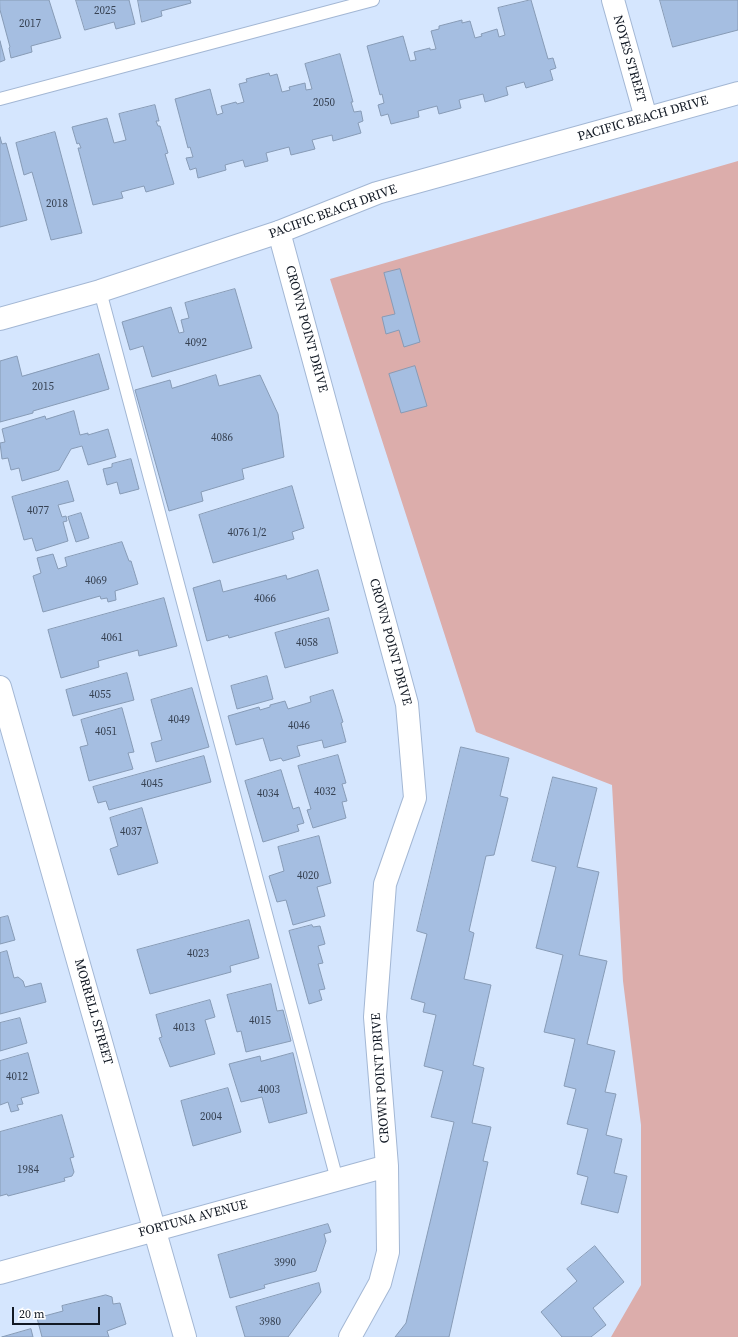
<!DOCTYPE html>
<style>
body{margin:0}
#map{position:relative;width:738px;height:1337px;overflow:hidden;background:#d5e6fe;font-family:"Source Serif 4",serif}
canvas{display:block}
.scale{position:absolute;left:12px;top:1307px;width:88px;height:18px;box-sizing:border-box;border:2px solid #121924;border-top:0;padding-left:5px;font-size:12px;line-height:14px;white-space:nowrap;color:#121924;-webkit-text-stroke:3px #fff;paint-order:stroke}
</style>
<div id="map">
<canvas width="738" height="1337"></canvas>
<div class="scale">20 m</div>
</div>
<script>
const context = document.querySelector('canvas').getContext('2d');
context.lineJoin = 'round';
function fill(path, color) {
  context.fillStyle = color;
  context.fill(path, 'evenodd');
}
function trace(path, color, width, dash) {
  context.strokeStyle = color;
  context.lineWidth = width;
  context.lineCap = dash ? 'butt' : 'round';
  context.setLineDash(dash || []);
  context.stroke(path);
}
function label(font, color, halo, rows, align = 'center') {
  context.font = font + ' "Source Serif 4",serif';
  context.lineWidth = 3;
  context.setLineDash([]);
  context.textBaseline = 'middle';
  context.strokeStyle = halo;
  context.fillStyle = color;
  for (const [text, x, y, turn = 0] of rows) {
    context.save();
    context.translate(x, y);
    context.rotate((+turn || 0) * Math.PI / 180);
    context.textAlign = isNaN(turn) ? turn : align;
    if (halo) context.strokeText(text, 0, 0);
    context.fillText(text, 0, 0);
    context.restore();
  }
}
const green = new Path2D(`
 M738,161V1337H611L641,1285V1125L623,981L612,785L476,732L330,279Z`);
const building = new Path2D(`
 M0,0H49L61,38L31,46L32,52L11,58L9,48L10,47L0,10Z
 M76,0H129L135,24L116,29L114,22L85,30Z
 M138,0H190L191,3L161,11L162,16L142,22Z
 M531,0L548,59L553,58L556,68L550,70L553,80L526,88L524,82L506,87L508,95L485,102L483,94L459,100L461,108L439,114L437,106L418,111L419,117L391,124L388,114L381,116L378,105L384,103L382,94L380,95L367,46L403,36L410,61L416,60L414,52L430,48V50L436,49L431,31L439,29V26L462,20V23L470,21L475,38L482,36L481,34L497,29L499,37L505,35L498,8Z
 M660,0H738V30L673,47Z
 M0,41L5,60L0,62Z
 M340,54L353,102H351L354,112L361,111L363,121L358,123L361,133L333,141L332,135L312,140L315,149L291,155L289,147L266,153L268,161L245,167L243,160L225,165L226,170L198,178L196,168L190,170L186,158L193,157L190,147L188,148L175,99L210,89L217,115L223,113L221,106L236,102L237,104L244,102L239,84L247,82L246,79L269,73L270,76L277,74L282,92L290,90L289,87L305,83L306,90L312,89L305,64Z
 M155,105L159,121H156L158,126H160L168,153L165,154L174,184L146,192L144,186L121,192L123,198L93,205L78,148H81L79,143L77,144L72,127L107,118L114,143L126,140L119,114Z
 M55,132L82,233L51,240L32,172L24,175L16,143Z
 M0,137L2,144L6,143L27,220L0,227Z
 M400,269L420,342L404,347L399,330L386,334L382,317L395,314L384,273Z
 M235,289L252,348L152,377L143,346L130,350L122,322L171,307L179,333L184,332L181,320L189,318L185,303Z
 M99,354L109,389L33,411V413L0,422V361L17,356L22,376Z
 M415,366L427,406L401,413L389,374Z
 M216,375L219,386L260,375L278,414L284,457L242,469L244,479L201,492L203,501L169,511L135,390L170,380L172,388Z
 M74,411L80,435L88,433V435L108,429L116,457L88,465L82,446L71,449L59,470L22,481L19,468L11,470L8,458L2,459L0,443L5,442L2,429L45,416L46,419Z
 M131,459L139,489L120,494L117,482L107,485L103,469L112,467V464Z
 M68,481L74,501L58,505L62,517L66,516L67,521L63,522L68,541L36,551L32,538L24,540L12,497Z
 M292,486L304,528L292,532L294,539L213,563L199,515Z
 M81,513L89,538L76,542L68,517Z
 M122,542L129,561H131L138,584L115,591L116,600L108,602L107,598L101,599L100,596L43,612L33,576L41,573L37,558L53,554L58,569L67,566L65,558Z
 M318,570L329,610L229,638L228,635L207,641L193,588L220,580L223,592L286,575L287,579Z
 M164,598L177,646L139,656L138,650L98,661L99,667L61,678L48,630Z
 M329,618L338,653L285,668L275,633Z
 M127,673L134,700L73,716L66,690Z
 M267,676L273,699L237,709L231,686Z
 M192,688L209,747L156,762L151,743L162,740L151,700Z
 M333,690L343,722L341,723L346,742L324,748L322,740L297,746L300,756L283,761L281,758L270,761L263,738L236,745L228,716L259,707L260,710L270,707V705L285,701L288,709L311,702L310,697Z
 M122,708L134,752L128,753L133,769L89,781L80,747L88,745L81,720Z
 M461,747L509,758L500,796L508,798L494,855L486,856L469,931L474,933L464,979L491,985L473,1065L484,1068L472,1123L491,1127L483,1161L488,1162L449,1337H395L406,1323L454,1122L431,1117L443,1071L424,1066L436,1015L423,1012L425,1003L411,999L427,934L417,931Z
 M338,755L346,783L342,784L347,801L342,802L346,818L313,828L307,810L311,809L298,766Z
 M204,756L211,782L109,810L106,801L98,803L93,787Z
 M281,770L293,809L299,807L304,823L297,825L299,831L263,842L245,781Z
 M553,777L597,788L577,867L599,872L579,955L607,961L587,1044L615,1051L605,1092L616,1094L606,1135L622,1139L614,1173L627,1176L618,1213L581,1204L588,1177L577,1174L588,1129L567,1124L576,1089L564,1086L575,1039L544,1032L563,955L536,948L556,867L532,861Z
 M142,808L158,863L118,875L110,849L118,846L110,818Z
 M319,836L331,883L317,887L325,916L293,925L286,900L277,902L269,876L284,871L278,847Z
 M8,916L15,940L0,944V918Z
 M249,920L259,958L230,966L231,972L150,994L137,950Z
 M312,925L313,927L320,926L325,944L318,946L323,963L318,964L325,989L319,990L322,1000L309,1004L289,931Z
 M7,951L14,978L18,977L23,981L25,987L41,983L46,1002L0,1014V953Z
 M271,984L277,1011L283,1010L291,1041L246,1052L241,1031L237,1032L227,995Z
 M210,1000L215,1017L205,1020L215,1054L170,1067L159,1038L162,1037L156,1015Z
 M20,1018L27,1043L0,1051V1023Z
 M28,1053L39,1093L21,1098L23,1104L17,1105L19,1110L11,1112L8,1102L0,1105V1061Z
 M293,1053L307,1113L269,1123L262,1097L241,1102L229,1064L260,1056L261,1061Z
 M228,1088L241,1132L193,1146L181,1101Z
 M62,1115L74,1157L70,1158L74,1172L72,1176L64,1178L65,1181L8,1196L7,1194L0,1196V1132Z
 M328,1224L331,1232L324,1234L326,1241L316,1271L264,1285L265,1288L230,1298L218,1255Z
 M595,1246L624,1282L593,1308L606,1325L591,1337H562L541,1312L577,1281L567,1269Z
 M319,1283L321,1292L288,1337H245L236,1307Z
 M106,1295L112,1297L113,1304L120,1303L126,1324L107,1331L109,1337H42L37,1318L63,1311L62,1306Z
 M31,1329L33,1337H2Z`);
const service = new Path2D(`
 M0,99L373,0
 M100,291L337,1180`);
const minor = new Path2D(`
 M613,0L646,118
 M279,232L407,704L415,798L385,884L375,1017L387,1166L388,1252L380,1283L350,1337
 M0,687L185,1337
 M0,1273L387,1166`);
const tertiary = new Path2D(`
 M0,319L100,291L279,232L377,193L738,93`);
const numberNames = [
 ["2025",105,11],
 ["2017",30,24],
 ["2050",324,103],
 ["2018",57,204],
 ["4092",196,343],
 ["2015",43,387],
 ["4086",222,438],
 ["4077",38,511],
 ["4076 1/2",247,533],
 ["4069",96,581],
 ["4066",265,599],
 ["4061",112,638],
 ["4058",307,643],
 ["4055",100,695],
 ["4049",179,720],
 ["4046",299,726],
 ["4051",106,732],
 ["4045",152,784],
 ["4032",325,792],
 ["4034",268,794],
 ["4037",131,832],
 ["4020",308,876],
 ["4023",198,954],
 ["4015",260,1021],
 ["4013",184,1028],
 ["4012",17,1077],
 ["4003",269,1090],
 ["2004",211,1117],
 ["1984",28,1170],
 ["3990",285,1263],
 ["3980",270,1322]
];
const streetNames = [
 ["NOYES STREET",629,59,74],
 ["PACIFIC BEACH DRIVE",643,119,-16],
 ["PACIFIC BEACH DRIVE",333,212,-20],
 ["CROWN POINT DRIVE",306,329,75],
 ["CROWN POINT DRIVE",390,642,75],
 ["MORRELL STREET",93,1012,74],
 ["CROWN POINT DRIVE",381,1078,-94],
 ["FORTUNA AVENUE",193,1219,-15]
];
fill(green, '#dcadab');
fill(building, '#a5bee1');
trace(building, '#879bb6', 1);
trace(service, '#a3b7d4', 14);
trace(minor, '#a3b7d4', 24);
trace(tertiary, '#a3b7d4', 24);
trace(service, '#fff', 12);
trace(minor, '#fff', 22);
trace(tertiary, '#fff', 22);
label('11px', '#374253', null, numberNames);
label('13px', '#121924', '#fff', streetNames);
</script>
